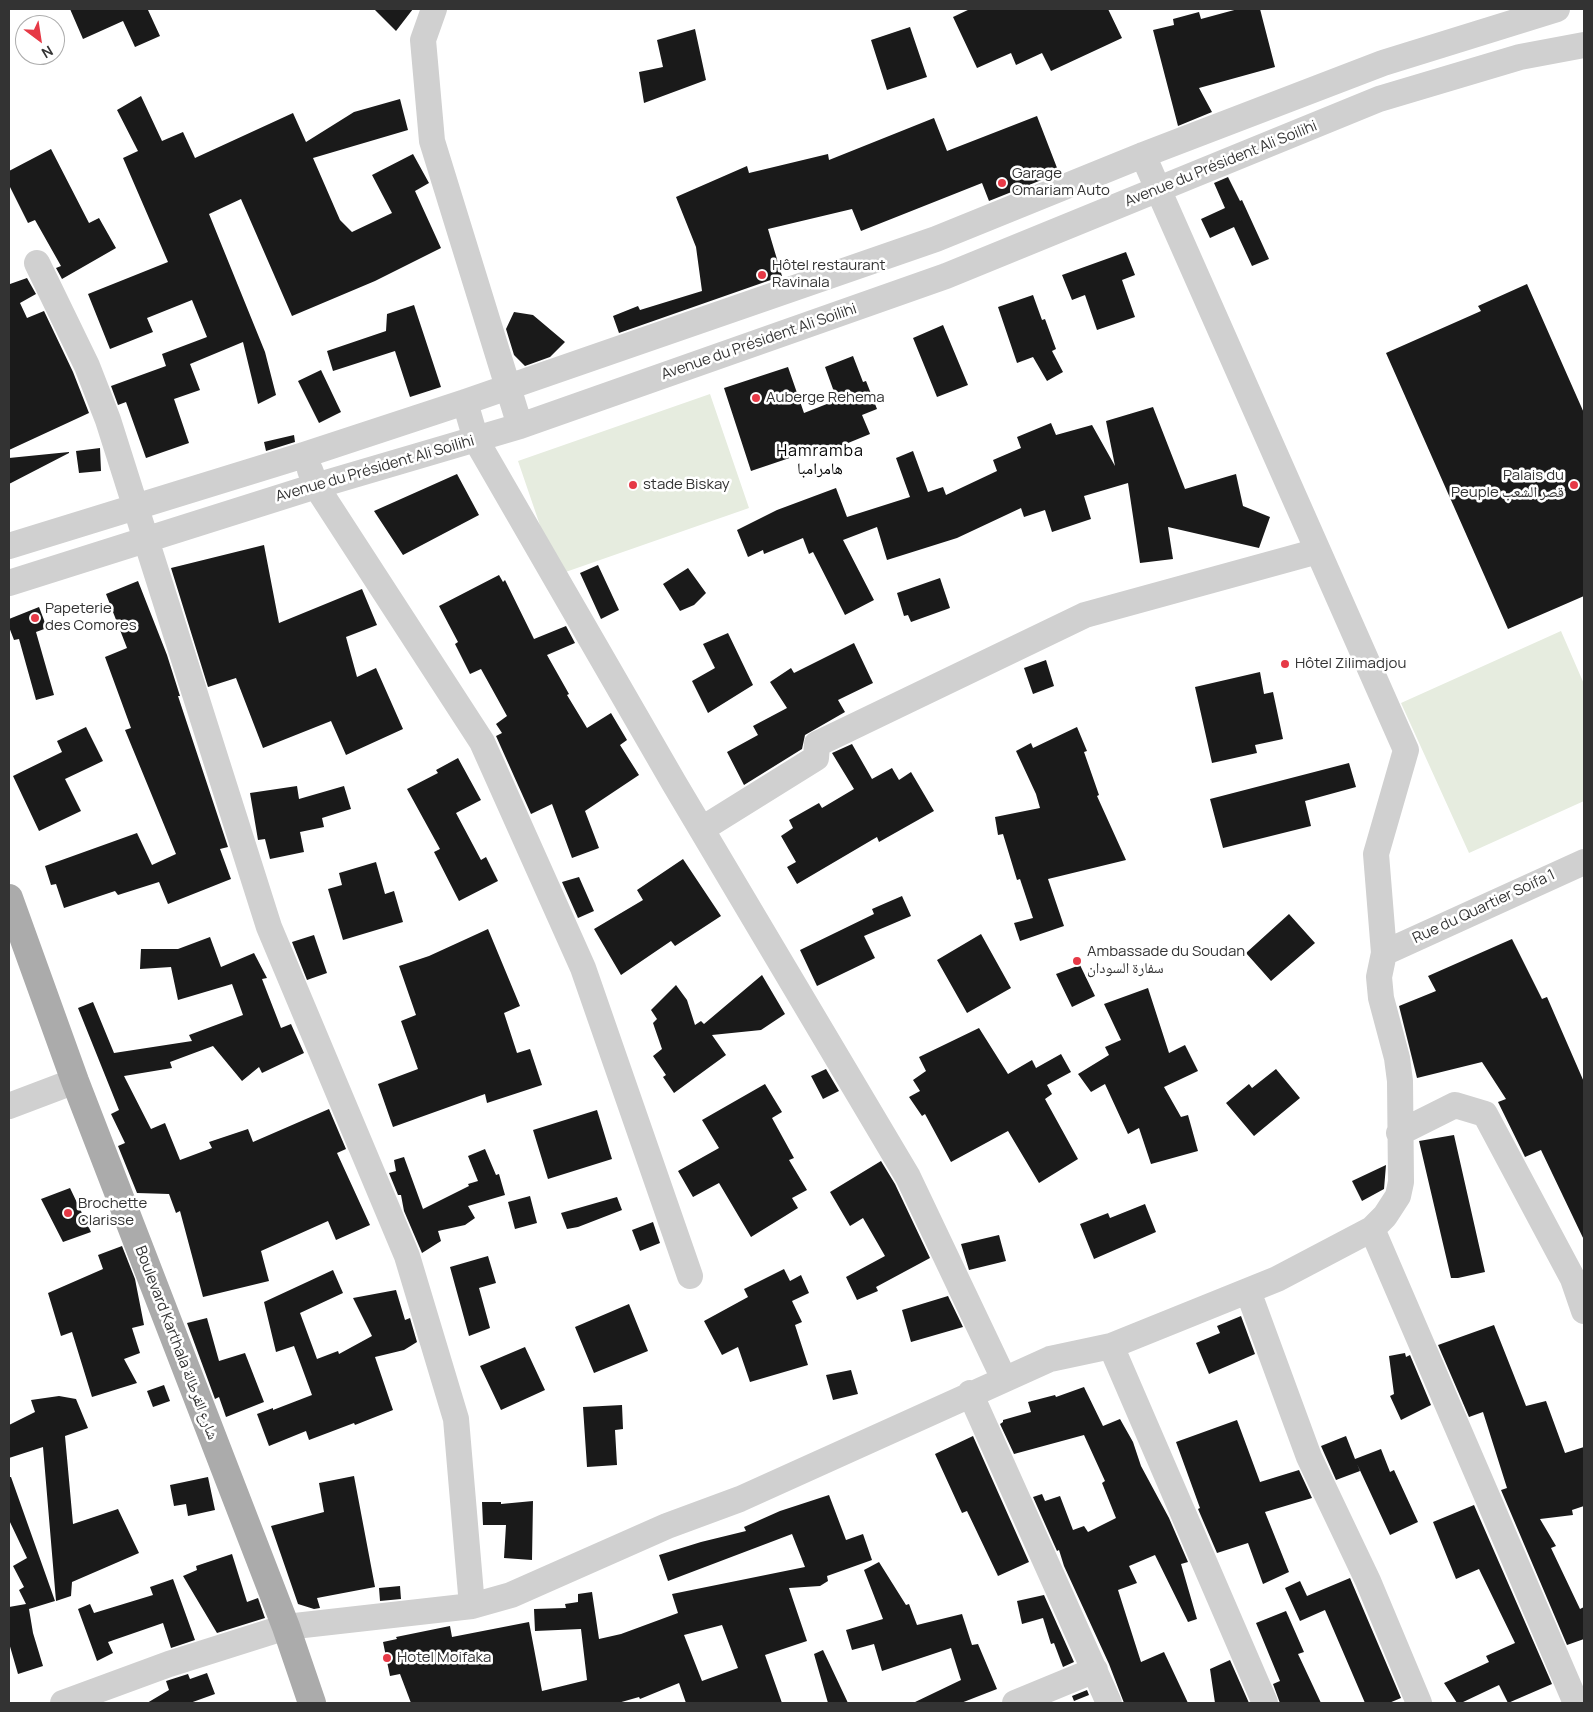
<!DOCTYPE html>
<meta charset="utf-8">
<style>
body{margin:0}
#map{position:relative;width:1593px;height:1712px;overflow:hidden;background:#fff;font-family:Manrope,sans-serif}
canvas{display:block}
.frame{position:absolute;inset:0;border:10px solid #333;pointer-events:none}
.north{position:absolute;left:15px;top:15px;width:50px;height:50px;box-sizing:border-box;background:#fff;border:1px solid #adadad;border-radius:50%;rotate:149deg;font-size:14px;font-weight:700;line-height:20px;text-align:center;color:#333}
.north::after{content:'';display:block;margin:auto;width:18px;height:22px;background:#e63946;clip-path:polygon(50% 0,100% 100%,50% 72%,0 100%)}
</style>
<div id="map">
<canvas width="1593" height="1712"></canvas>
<div class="frame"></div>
<div class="north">N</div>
</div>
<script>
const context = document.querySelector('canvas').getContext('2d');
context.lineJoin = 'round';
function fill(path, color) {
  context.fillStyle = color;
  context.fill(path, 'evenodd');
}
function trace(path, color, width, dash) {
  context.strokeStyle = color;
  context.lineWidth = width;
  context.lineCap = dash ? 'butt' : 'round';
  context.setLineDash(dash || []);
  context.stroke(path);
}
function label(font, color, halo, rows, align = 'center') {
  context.font = font + ' Manrope,"Noto Naskh Arabic",sans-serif';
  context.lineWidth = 5;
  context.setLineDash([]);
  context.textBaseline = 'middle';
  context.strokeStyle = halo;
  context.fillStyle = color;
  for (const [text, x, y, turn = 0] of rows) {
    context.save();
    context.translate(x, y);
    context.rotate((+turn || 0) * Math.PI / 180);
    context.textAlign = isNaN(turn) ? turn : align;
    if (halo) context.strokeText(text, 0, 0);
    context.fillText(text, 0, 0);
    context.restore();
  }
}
const green = new Path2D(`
 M710,394L749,508L557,575L518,461Z
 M1561,631L1584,684V801L1469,853L1401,703Z`);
const building = new Path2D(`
 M70,9H151L148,10L160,36L135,47L123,21L83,39Z
 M374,9H413L396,31Z
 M970,9H1108L1122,38L1051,71L1042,53L1016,65L1011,53L977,68L953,17Z
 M1238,9H1260L1275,67L1199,88L1212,112L1178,126L1153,30L1174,25L1173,19L1199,12L1201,19Z
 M910,27L927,77L887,90L871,40Z
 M695,29L706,80L644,103L639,72L663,67L657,40Z
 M141,96L162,141L183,132L195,158L293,113L306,142L354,112L400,99L408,130L313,158L340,220L352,232L392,213L372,175L413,154L429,183L415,191L441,248L375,281L292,316L241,199L209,214L265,352L276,395L258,404L243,342L190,364L200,390L174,399L189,443L146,458L126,402L118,405L111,386L166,366L162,354L207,337L192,300L147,318L153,332L110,349L88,294L168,262L123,158L138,151L117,110Z
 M1037,116L1059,173L989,201L982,183L861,231L852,209L768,229L782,276L619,333L613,316L638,306L640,310L702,291L696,247L676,197L747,166L749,173L828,154L829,160L934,118L947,151Z
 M51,149L89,223L99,218L116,248L62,279L56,268L61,266L35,220L28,223L9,185V171Z
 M1228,177L1240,201L1242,200L1269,259L1252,266L1234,227L1210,238L1201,219L1225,208L1214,183Z
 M1126,252L1135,275L1122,280L1135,317L1097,330L1085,295L1072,300L1062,275Z
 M27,278L36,294L20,303L27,318L44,311L73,372L89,413L9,450V280L10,284Z
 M1527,284L1584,413V596L1508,629L1386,353L1481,311L1478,306Z
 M1033,295L1042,320L1045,319L1056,349L1052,351L1063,372L1047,381L1033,357L1017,363L998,307Z
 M414,305L441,387L410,397L395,351L333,371L327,351L386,331L387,314Z
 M514,312L533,315L565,342L550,357L525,366L514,355L506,329Z
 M943,325L968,385L937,397L913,338Z
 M853,356L863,382L866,381L877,409L862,415L870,434L831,450L828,445L751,471L724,388L788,367L804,413L837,400L825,367Z
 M321,370L341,412L319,423L298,381Z
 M1153,407L1185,489L1236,474L1243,506L1270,517L1259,548L1168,527L1173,559L1140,563L1128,483L1084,496L1091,519L1052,532L1045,510L1024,517L1021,508L957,538L887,560L877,527L843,540L874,600L845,615L813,552L809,554L803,538L764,554L763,550L748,557L737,530L777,510L836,488L847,517L910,497L896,458L913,451L928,492L943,487L946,495L997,471L993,460L1021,448L1017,437L1051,423L1056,435L1092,425L1115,466L1106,421Z
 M294,435L295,442L266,451L264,442Z
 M100,448L101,471L79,473L76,451Z
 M69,452V453L9,484V458Z
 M457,474L479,515L403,555L374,511Z
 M264,545L279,623L362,589L377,625L346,637L357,677L376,668L403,729L346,755L331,721L263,748L236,678L208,687L171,568Z
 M598,565L619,610L601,619L580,573Z
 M688,568L706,593L694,605L680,611L663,584Z
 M499,575L503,582L505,580L534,639L566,626L575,643L547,655L569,694L567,695L587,728L611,713L627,740L620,745L639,775L585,811L599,848L572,858L552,804L531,814L496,736L502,733L496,724L507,716L481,669L470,674L455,644L458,642L439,606Z
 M940,578L950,608L911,622L908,615L904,616L897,593Z
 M138,581L167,655L180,696H178L228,847L220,849L231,879L168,904L159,882L118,895L115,891L64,908L56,884L51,885L45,866L137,833L152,865L176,854L125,730L131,728L105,657L127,648L106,594Z
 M39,607L47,628L36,632L54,695L36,700L19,639L14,640L9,627V619Z
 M728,633L753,685L708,713L692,681L715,668L703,644Z
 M854,643L873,683L838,700L845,712L805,735L802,749L744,785L727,752L758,735L753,726L787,708L770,682L791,668L794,673Z
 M1046,660L1054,686L1033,694L1024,668Z
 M1260,672L1264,694L1273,692L1283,739L1255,745L1257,753L1212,763L1195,687Z
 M86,727L103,761L65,779L81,811L39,831L13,776L62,752L57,741Z
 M1077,727L1087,751L1084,752L1099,795L1097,796L1126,860L1048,879L1064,926L1020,941L1014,923L1033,918L1020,879L1017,880L1003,834L998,835L995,817L1040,808L1036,794L1016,751L1031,743L1033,748Z
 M852,744L872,779L892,768L899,780L911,772L934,811L879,842L877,837L797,884L787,867L796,862L781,836L793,828L789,820L819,803L822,808L854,789L832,753Z
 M458,758L481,800L456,813L481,860L486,857L498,881L459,901L434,852L440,849L407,789L438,773L436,770Z
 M1349,763L1356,787L1305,801L1311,826L1223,848L1210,799Z
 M297,786L299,799L344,786L351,809L322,818L324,827L300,832L304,852L270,859L265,839L258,840L250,793Z
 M683,859L721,916L675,946L671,941L621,975L594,929L643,900L637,890Z
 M376,862L385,894L394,891L403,922L343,940L328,889L342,885L339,873Z
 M579,877L594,911L578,918L562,882Z
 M902,896L911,916L864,936L875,958L817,986L800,950L874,914L872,909Z
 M1289,914L1315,943L1271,981L1246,953Z
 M488,929L520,1006L504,1013L517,1053L530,1049L542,1085L487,1103L485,1094L393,1127L378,1084L418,1069L401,1021L416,1015L399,966L429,956Z
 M981,934L1011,988L967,1013L937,960Z
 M314,935L327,973L307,980L292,942Z
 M210,937L221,967L254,953L267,978L262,979L281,1028L291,1024L304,1053L262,1073L259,1067L242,1081L213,1046L170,1062L172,1068L124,1076L151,1129L165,1123L180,1160L212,1148L209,1142L248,1129L253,1142L329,1109L346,1149L337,1153L370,1225L336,1240L328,1221L261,1251L269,1281L203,1297L180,1211L176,1213L169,1194L137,1193L118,1146L125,1143L111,1114L119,1110L78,1008L93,1002L114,1053L192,1041L189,1035L243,1015L232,984L178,1000L171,967L140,969L141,949H178Z
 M1512,939L1542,999L1547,997L1584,1082V1240L1541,1150L1525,1157L1498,1102L1506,1099L1482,1062L1417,1078L1399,1006L1436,991L1428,976Z
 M1080,965L1095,996L1072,1007L1056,974Z
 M762,975L785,1014L761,1030L712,1035L726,1055L674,1093L663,1077L666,1075L653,1056L662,1049L653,1023L657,1019L651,1010L676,985L687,1000L695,1025L701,1021L704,1024Z
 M1148,988L1169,1053L1185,1045L1198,1071L1164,1087L1181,1117L1188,1115L1198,1151L1151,1164L1139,1128L1128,1134L1105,1084L1091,1092L1078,1074L1109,1055L1105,1047L1121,1040L1104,1004Z
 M979,1028L1008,1074L1032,1060L1036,1068L1061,1054L1071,1072L1047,1085L1052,1094L1045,1099L1078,1159L1039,1183L1008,1131L951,1162L925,1114L922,1116L909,1097L920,1091L913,1080L926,1071L919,1057Z
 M826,1069L839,1091L823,1099L811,1076Z
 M1276,1069L1300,1098L1254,1136L1226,1103L1249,1084L1252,1088Z
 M765,1084L782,1112L772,1118L794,1158L789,1160L807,1190L792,1198L798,1208L751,1237L719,1183L693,1197L678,1171L719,1148L702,1120Z
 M597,1110L612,1159L548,1179L533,1130Z
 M1454,1135L1485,1272L1458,1278H1451L1419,1141Z
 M485,1149L496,1175L499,1174L505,1195L468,1206L475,1218L465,1225L438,1231L441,1241L422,1253L404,1211L401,1195H398L389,1173L396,1171L394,1160L404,1157L423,1209L469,1186L468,1184L478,1181L468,1156Z
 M881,1161L895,1184L930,1258L876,1287L878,1291L857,1300L846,1277L885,1256L863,1218L850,1226L830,1192Z
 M1386,1165L1384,1189L1362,1201L1352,1181Z
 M70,1188L91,1232L63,1242L41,1199Z
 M530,1196L537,1223L515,1229L508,1202Z
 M617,1197L622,1210L578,1227L567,1229L561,1213Z
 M1145,1204L1156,1232L1094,1259L1080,1224L1108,1213L1110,1218Z
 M653,1222L660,1243L640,1251L632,1230Z
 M999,1235L1006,1261L969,1270L961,1244Z
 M122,1246L135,1279L144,1325L132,1328L140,1353L124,1359L137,1383L92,1397L72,1332L61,1336L48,1293L103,1269L98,1255Z
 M488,1256L496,1283L479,1288L490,1328L469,1336L450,1267Z
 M784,1269L790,1281L801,1275L809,1293L792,1301L802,1322L795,1325L808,1365L750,1382L738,1347L722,1355L704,1321L748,1297L744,1289Z
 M333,1270L343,1293L300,1313L317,1359L338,1351L339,1354L372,1336L353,1298L396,1290L405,1320L410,1318L417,1342L404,1350L375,1357L393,1410L355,1425L354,1423L309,1440L306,1431L269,1446L257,1414L273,1408V1410L312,1395L294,1346L276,1352L264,1302Z
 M948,1296L963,1327L911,1342L902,1310Z
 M629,1304L648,1351L594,1373L575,1327Z
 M1241,1316L1255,1354L1209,1374L1196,1343L1220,1333L1217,1326Z
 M207,1318L219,1361L245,1353L264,1402L226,1417L219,1397L215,1399L187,1323Z
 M1494,1325L1526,1406L1546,1401L1565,1453L1584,1447V1506L1572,1510L1573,1515L1540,1519L1556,1546L1551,1548L1580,1609L1584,1607V1639L1567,1645L1501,1490L1507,1488L1483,1412L1469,1417L1438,1345Z
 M525,1347L545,1390L501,1410L480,1366Z
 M1405,1353L1406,1357L1410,1355L1431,1405L1401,1420L1390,1396L1394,1394L1389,1356Z
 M851,1370L858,1394L833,1400L826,1375Z
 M164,1385L170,1401L153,1407L147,1391Z
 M1084,1387L1103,1426L1120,1419L1133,1442L1141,1466L1169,1518L1188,1562L1181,1564L1197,1619L1188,1622L1155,1555L1129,1566L1137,1583L1118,1590L1141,1662L1164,1652L1188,1703H1124L1109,1664L1064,1566L1059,1550L1057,1551L1033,1497L1042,1494L1045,1501L1060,1496L1073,1530L1084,1526L1088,1532L1116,1518L1102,1483L1105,1481L1084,1435L1014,1454L1000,1424L1003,1422V1420L1031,1412L1028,1402L1055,1395L1056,1397Z
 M59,1396L76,1399L88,1428L65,1436L73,1524L118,1509L139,1553L72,1582L71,1596L56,1601L43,1447L9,1458V1425L35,1412L31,1400Z
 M622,1405L623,1429L615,1430L617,1465L587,1467L583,1407Z
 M1237,1420L1260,1482L1299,1470L1312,1498L1265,1512L1289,1572L1263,1584L1248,1543L1217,1553L1198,1509L1200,1508L1176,1442Z
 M973,1436L1029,1562L998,1576L967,1511L962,1513L935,1454Z
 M1346,1436L1355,1459L1381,1449L1390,1472L1394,1470L1418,1522L1390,1535L1357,1464L1360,1471L1336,1480L1321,1446Z
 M354,1476L375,1587L317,1598L320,1608L314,1609L298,1604L271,1526L324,1512L319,1483Z
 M9,1477H11L55,1601L29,1609L33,1633L43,1666L18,1674L9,1643V1607L26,1604L19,1590L24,1587L13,1566L27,1558L9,1520Z
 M208,1477L215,1510L188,1516L186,1504L174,1506L170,1485Z
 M829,1495L846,1540L863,1534L872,1560L827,1576L828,1581L820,1586L789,1588L807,1641L765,1655L782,1703H686L679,1683L640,1699L639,1697L618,1703H411L400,1674L390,1676L383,1642L397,1639L396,1637L450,1626L452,1637L529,1622L542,1691L587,1680L581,1629L535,1631L534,1609L566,1608L565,1604L578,1602V1594L592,1592L599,1639L621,1634L678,1613L672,1594L805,1567L792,1534L668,1581L659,1555L701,1542L746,1531L744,1527L780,1511ZM722,1625L738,1668L702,1681L684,1635Z
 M533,1501L532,1560L504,1558L506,1525H483L482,1502H501V1504Z
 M1474,1505L1552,1684L1508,1703L1499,1685L1461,1703H1457L1444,1683L1489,1662L1486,1656L1515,1643L1479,1569L1456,1579L1433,1522Z
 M232,1554L247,1602L258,1598L265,1618L217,1633L183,1576L197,1570L196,1566Z
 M879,1562L906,1605L909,1604L917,1625L962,1614L972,1645L978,1644L997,1689L961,1703H913L961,1680L951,1648L882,1671L874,1644L852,1650L846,1630L883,1619L864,1570Z
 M1350,1578L1401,1698L1389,1703H1365L1325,1610L1300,1621L1285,1588L1300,1581L1307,1596Z
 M173,1579L195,1640L171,1648L163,1623L108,1642L113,1653L97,1661L78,1609L90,1604L94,1613L153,1595L150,1587Z
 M400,1586L401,1599L380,1601L379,1588Z
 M1044,1595L1074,1662L1063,1667L1054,1643L1051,1644L1043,1618L1022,1624L1017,1601Z
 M1286,1611L1304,1652L1298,1654L1321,1703H1280L1273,1684L1280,1681L1256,1623Z
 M823,1650L848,1703H828L814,1654Z
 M1230,1660L1249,1703H1215L1210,1669Z
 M207,1673L215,1694L190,1703H147L169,1690L166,1681L188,1674L190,1679Z
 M1087,1690L1089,1695L1074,1701L1072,1696Z`);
const minor = new Path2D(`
 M434,9L423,40L432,141L520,426
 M37,263L87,366L108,420L269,927L407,1256L456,1419L472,1606
 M465,402L476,440L674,783L908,1177L1004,1379
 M310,470L316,486L482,742L583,968L690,1276
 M9,546L304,455L465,402L936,239L1143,155L1383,63L1557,9
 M9,583L316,486L520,426L946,276L1379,99L1520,57L1584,45
 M702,829L816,758L817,744L1085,615L1318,551
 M1384,953L1584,862
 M9,1106L75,1081
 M1399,1133L1455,1105L1485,1114L1573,1279L1584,1311
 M1372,1229L1576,1703
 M1248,1291L1309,1457L1368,1581L1419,1703
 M1111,1346L1265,1703
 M970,1393L1109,1703
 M63,1703L169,1664L286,1627L472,1606L511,1595L667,1526L740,1499L1050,1359L1111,1346L1277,1279L1372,1229L1385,1216L1398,1196L1401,1182L1400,1081L1397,1058L1381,998L1379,977L1384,953L1376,854L1406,750L1143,155
 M1015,1703L1095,1670`);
const major = new Path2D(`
 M9,898L75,1081L286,1627L312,1703`);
const markers = [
 [1002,183,5,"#e63946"],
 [762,275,5,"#e63946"],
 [756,398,5,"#e63946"],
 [633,485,5,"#e63946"],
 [1574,485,5,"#e63946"],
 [35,618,5,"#e63946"],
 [1285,664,5,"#e63946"],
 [1077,961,5,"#e63946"],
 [68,1213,5,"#e63946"],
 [387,1658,5,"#e63946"]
];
const streetNames = [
 ["Avenue du Président Ali Soilihi",1221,164,-22],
 ["Avenue du Président Ali Soilihi",759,342,-19],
 ["Avenue du Président Ali Soilihi",375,469,-16],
 ["Rue du Quartier Soifa 1",1484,907,-25],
 ["Boulevard Karthala شارع القرطالة",176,1343,69]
];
const poiNames = [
 ["Garage",1012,174],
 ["Omariam Auto",1012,191],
 ["Hôtel restaurant",772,266],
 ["Ravinala",772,283],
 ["Auberge Rehema",766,398],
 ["Palais du",1564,476,"right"],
 ["Peuple قصر الشعب",1564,493,"right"],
 ["stade Biskay",643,485],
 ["Papeterie",45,609],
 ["des Comores",45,626],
 ["Hôtel Zilimadjou",1295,664],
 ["Ambassade du Soudan",1087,952],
 ["سفارة السودان",1087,969],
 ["Brochette",78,1204],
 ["Clarisse",78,1221],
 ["Hotel Moifaka",397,1658]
];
const neighbourhoodNames = [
 ["Hamramba",820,452],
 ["هامرامبا",820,470]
];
fill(green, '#e6ecdf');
fill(building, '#1a1a1a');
trace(minor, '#d0d0d0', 26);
trace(major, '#ababab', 28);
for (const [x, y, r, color] of markers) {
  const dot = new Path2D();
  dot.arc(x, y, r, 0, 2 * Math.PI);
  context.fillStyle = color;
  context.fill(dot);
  trace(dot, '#fff', 2);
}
label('15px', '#333', '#fff', streetNames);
label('15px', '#333', '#fff', poiNames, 'left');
context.letterSpacing = '1px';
label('16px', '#000', '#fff', neighbourhoodNames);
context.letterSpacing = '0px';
</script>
